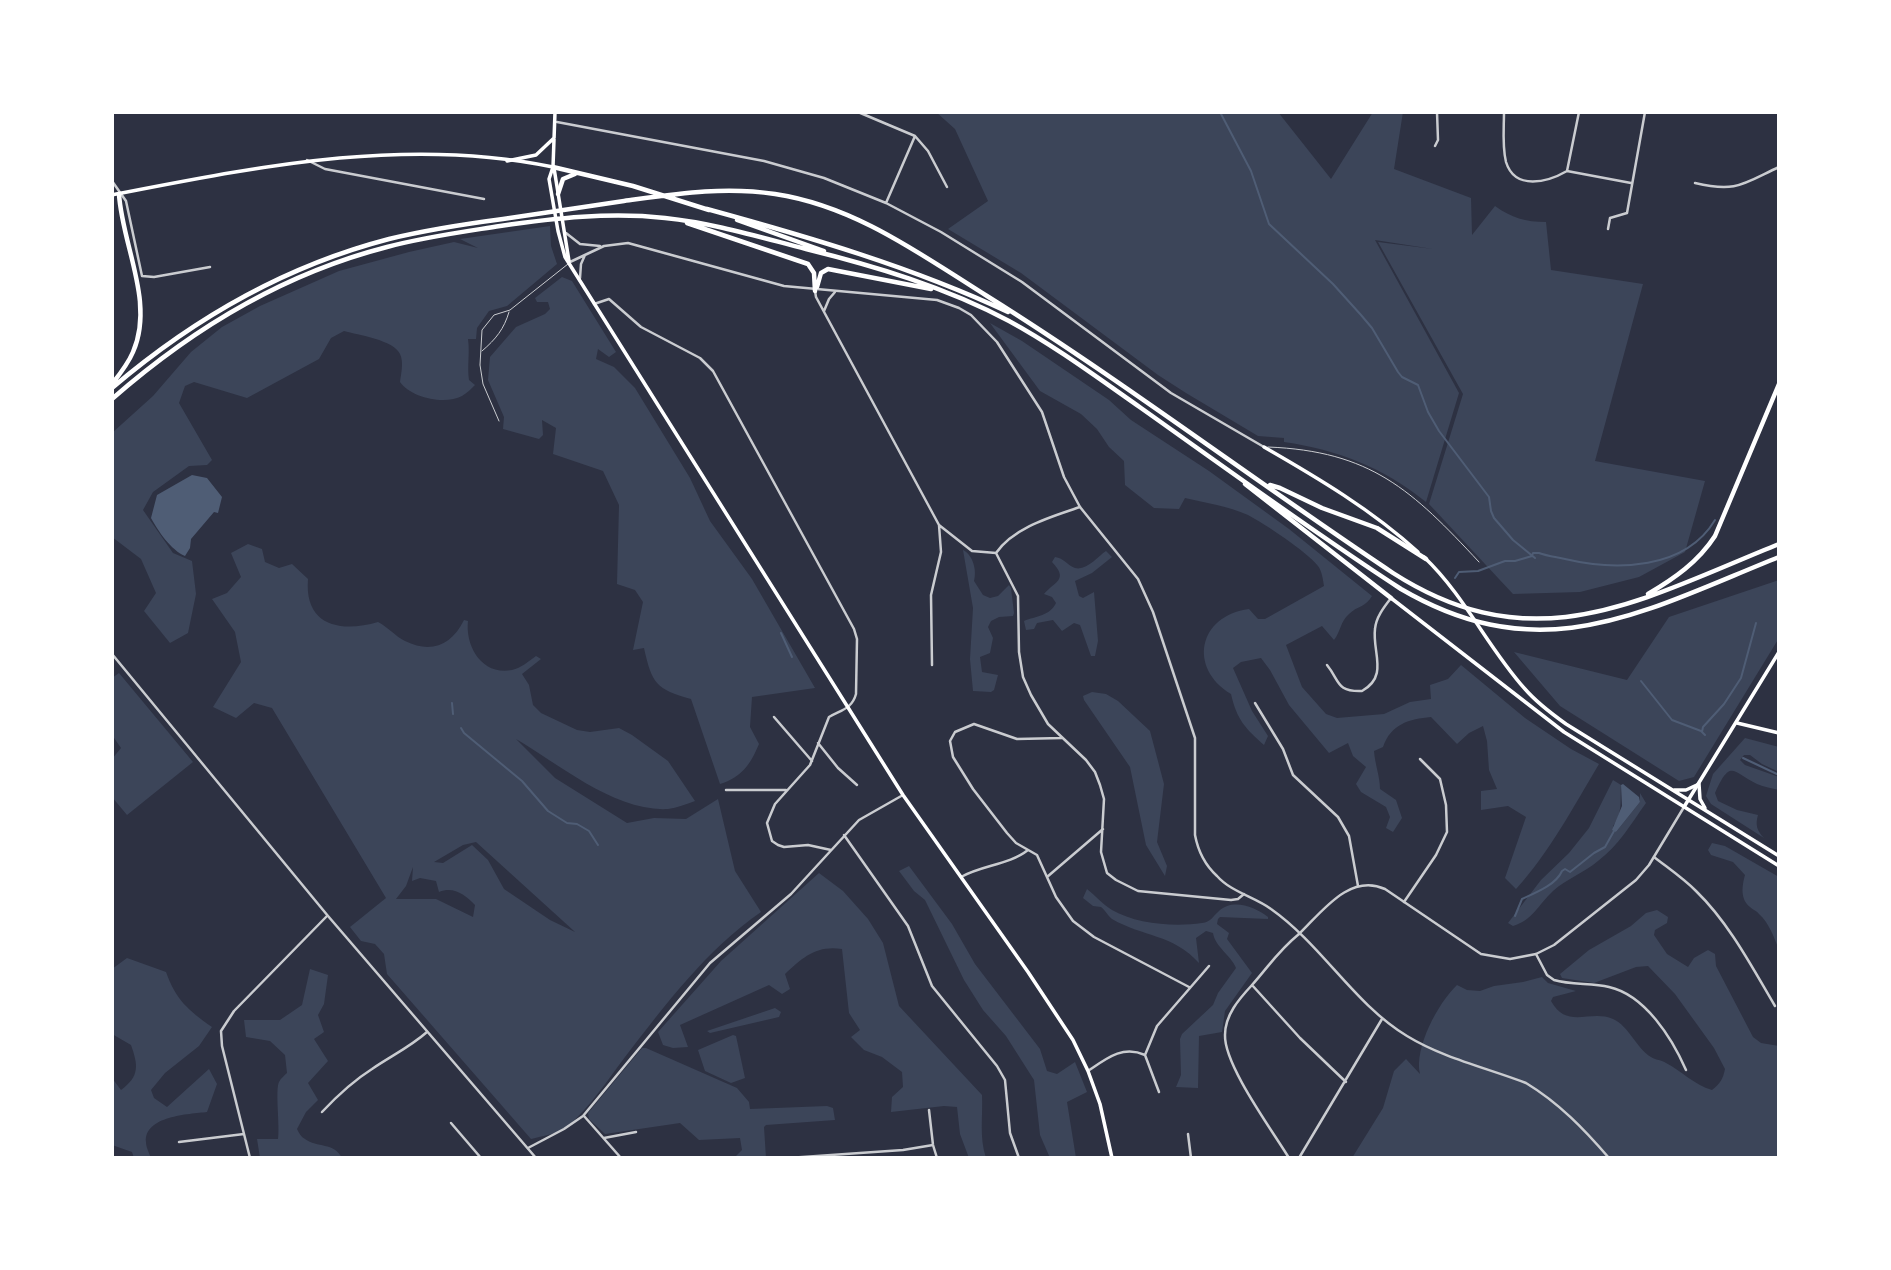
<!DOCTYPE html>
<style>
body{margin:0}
#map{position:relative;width:1891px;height:1270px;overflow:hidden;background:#2d3142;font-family:Commissioner,sans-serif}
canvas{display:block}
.frame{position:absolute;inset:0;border:114px solid #fff;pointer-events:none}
</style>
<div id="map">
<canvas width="1891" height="1270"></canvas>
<div class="frame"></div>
</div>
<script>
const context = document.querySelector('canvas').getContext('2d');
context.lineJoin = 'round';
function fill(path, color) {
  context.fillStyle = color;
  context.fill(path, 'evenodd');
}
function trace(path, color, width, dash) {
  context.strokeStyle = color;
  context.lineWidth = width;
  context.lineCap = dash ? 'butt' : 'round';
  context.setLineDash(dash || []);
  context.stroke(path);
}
const green = new Path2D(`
 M936,112H1278L1331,179L1373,112H1403L1394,169L1471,198L1472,235L1495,206C1512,218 1525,222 1546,222L1551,270L1643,284L1595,461L1705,481L1685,552L1639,577L1580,592L1513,594L1429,504L1463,394L1378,242L1433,249L1375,240L1459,393L1426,502C1383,467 1338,450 1284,442V438L1258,436L1186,393L1158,375L1021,273L948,229L988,201L955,129Z
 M550,226L551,246L557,264L507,306L489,311L477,328L476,339H468C470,353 467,366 469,380L475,385C471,389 467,393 462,396C445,405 411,398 400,382C401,374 404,362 400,354C394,340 358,335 344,331L331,338L319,359L247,398L194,382L185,386L179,403L212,460L207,465L189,466L153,492L143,510L173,553L192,561L196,594L188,633L170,643L144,611L156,593L141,559L112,537V433L153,396L191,352L222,327L260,306L339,271L409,252L454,242L478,248L460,239Z
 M562,277L572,281L616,352L609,357L598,349L596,359L614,367L635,388L690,478L710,521L752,579L815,688L752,697L750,727L759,744C750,765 742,777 720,784L691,699C656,689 652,684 644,648L633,650L643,602L635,590L617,584L619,505L603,471L553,454L556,428L542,420L543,435L539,439L503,429L504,417L488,380L490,357L516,327L545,314L550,309L548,302H537L535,298Z
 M990,323L1022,341L1109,400L1131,420L1209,471L1289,529L1372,596C1366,607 1357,606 1349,614C1340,622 1341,631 1334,640L1322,626L1286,645L1302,687L1326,714L1337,718L1384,714L1410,702L1431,699L1430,685L1448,679L1461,665L1525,718L1571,749L1599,764C1574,806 1549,853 1516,889L1505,878L1526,817L1508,806L1481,810V791L1497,789L1489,770L1487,741L1483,726L1469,733L1457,744L1431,717C1409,719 1391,724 1383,747L1374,751C1375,765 1380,776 1380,789L1396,800L1402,818L1393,832L1386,828L1390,817L1386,807L1361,792L1356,784L1366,767L1353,756L1348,743L1329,753L1289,705L1270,670L1261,658L1241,662L1233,668L1252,711L1268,736L1264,745C1245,728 1237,720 1231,694C1188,668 1198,616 1249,609L1258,619H1265L1324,586C1323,580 1322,571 1318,566C1306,551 1265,524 1248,515C1228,506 1206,503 1185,498L1179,509L1154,508L1125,485L1124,461L1109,447L1097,429L1081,414L1040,391Z
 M248,544L262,549L265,562L279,568L292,564L308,579C304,626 341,633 378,622C388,627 395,636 405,641C431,654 452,645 464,620L468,621C465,646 482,676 512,670C521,668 529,661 536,656L541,659L522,674L529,685L533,705L541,713L577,730L590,732L619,728L632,735L668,761L695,801C686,804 677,808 668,809C615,812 559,764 516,739L555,778L627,823L654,818L686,819L718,799L735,871L761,912C706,950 666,1004 625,1057C607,1081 590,1107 567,1127C558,1134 542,1136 531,1139L387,974L384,954L375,944L361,941L350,927L386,898L272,708L254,703L236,718L213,707L241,662L235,632L212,599L227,593L241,577L231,553ZM476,842L574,931L575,932L550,920L504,889L488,860L472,845L443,863L434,862L463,845ZM413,867L412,881L420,878L436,881L439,892C454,886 465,895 475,905L473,917L436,899H396L406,886Z
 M963,550C973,555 977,570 974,581L983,595L990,598L998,596L1009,585L1011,588L1014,613L1013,616L999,617L991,621L988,627L993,638L990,653L980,657L982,672L998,675L994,690L991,692L973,691L970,659L973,608Z
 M1106,551L1112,557L1092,573L1075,581L1079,596L1083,598L1094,592L1098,641L1095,656H1091L1080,625L1074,623L1062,631L1053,620L1037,623L1034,629L1026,630L1024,621C1036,616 1050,616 1056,603L1052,597L1044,594C1055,581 1069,580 1052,562L1055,557C1064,558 1067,565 1075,568C1087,571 1098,556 1106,551Z
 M1779,580V638L1694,777L1679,781L1560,706L1514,652L1627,680L1669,617Z
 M119,673L193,762L127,815L112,797V759L121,748L112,735V678Z
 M1092,692L1106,694L1118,701L1150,731L1164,784L1157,842L1167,866L1165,876L1146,845L1130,767L1084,700L1083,696Z
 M1745,738L1779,747V772L1762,764L1750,755H1744L1740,760L1745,765L1779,777V790C1772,788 1764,787 1757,784C1732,772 1731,758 1715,793L1718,801L1737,810L1758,815C1755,825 1757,831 1764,838L1711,804L1706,796L1713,774Z
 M1613,780L1621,785C1620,800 1623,813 1613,826L1616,832L1640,802V793L1646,803C1631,824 1619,845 1598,861C1584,873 1566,879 1553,891C1538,905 1533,920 1513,926L1508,923L1541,880L1569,853L1589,828Z
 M1712,843L1725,846L1779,877V950C1774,937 1769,923 1759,914C1757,911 1753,910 1750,907C1740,899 1742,886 1745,875L1733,862L1711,855L1708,850Z
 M909,866L952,924L975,964L1040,1049L1047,1071L1057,1074L1075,1062L1087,1092L1067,1102L1076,1158H1050L1040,1135L1034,1080L1006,1036L983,1010L964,980L925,900L914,891L899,871Z
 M819,873L843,891L868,919L883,943L899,1006L982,1095C983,1117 979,1137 986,1158H969L960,1134L957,1107L944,1106L891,1112L892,1097L903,1087L902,1072L882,1057L864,1050L851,1037L860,1030L849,1013L842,949C817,945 803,957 785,974L790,989L782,994L769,985L680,1025L688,1047L673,1048L663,1045L658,1032L721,961Z
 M1087,889C1095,895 1102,904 1112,910C1136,924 1174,927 1202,923C1211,922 1212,917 1219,911C1233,898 1255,907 1268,917V919L1220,917L1218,919L1217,924L1229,933L1227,939L1252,973L1225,1011L1222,1032L1199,1036L1198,1088L1176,1087L1181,1075L1180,1039L1182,1034L1213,1005L1218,993L1236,968C1231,955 1215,947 1213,933L1206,931L1196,938L1199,963C1173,934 1143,937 1112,919C1107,915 1106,911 1101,907L1093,906L1083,898Z
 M1657,910L1668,917L1667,923L1655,930L1654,935L1667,954L1688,967L1694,958L1708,950L1715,954L1716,966L1753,1037L1761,1043L1779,1046V1158H1352L1383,1108L1394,1071L1406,1059L1420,1074C1414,1048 1438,1003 1457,985L1467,990L1480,991L1494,986L1523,982L1542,977L1548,983L1576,991L1553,997L1551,1001C1567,1030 1590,1009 1613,1019C1629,1026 1636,1048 1651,1057C1655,1060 1662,1060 1666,1063C1682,1071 1694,1085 1712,1090C1720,1084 1723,1079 1725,1069L1714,1048L1675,994L1648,966L1636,967L1594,983L1562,978L1560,974L1589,950L1631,926L1646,913Z
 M127,958L166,972C176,1000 188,1010 212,1027L199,1046L165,1073L151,1090L154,1098L167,1107L209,1069L217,1084L207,1112C189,1114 144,1116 146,1142C146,1147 149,1153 151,1158H134L132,1152L112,1145V1078L121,1090C140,1076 138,1065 131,1045L112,1034V969Z
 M310,969L328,975L324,1004L318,1015L324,1032L314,1039L328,1061L308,1083L318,1100L306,1112L297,1129C299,1133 301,1137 305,1139C317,1148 334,1142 342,1158H260L257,1139H278C280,1126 275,1090 279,1082C281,1078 284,1076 287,1073L285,1055L270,1041L246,1037L244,1020H280L302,1005Z
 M775,1008L781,1012L779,1017L710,1033L707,1031Z
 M733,1035L736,1036L745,1078L731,1083L705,1071L698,1050Z
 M642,1048H646L737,1088L749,1102L750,1109L827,1106L833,1108L835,1120L766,1125L764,1127L766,1158H734L742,1150L740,1138L699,1140L680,1123L605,1134L589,1119L588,1113Z`);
const water = new Path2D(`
 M192,475L207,478L222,497L218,513L214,512L191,539L190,548L185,556C171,550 158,531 151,518L157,495Z
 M1623,784L1639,797L1640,802L1616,832L1612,830L1622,806L1621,785Z`);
const stream = new Path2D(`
 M1220,112L1251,171L1269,224L1333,284L1361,315L1372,328L1398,372L1402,377L1418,385L1428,412L1439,431L1489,497L1491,511L1494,518L1513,540L1535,558
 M1532,556L1533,553H1539C1547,556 1556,557 1565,559C1616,571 1685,570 1715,520
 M1455,578L1459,572L1478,571L1505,561H1515L1532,556
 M781,633L792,657
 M1641,681L1672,720L1701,731L1705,735
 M452,703L453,714
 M461,728L464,733L522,781L548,811L567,823L577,824L589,831L598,845
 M1702,732L1703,727L1724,704L1741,678L1756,623
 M1743,758L1779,775
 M1515,916L1522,899C1535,893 1556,885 1562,871L1565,869L1570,872L1594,853L1605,847L1614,831`);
const service = new Path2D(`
 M482,351C496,339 504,329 509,312
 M499,421L483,384L480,365L482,330L494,315L510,310L568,264
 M1268,447C1371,451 1412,490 1479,562`);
const minor = new Path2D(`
 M858,112L915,136L928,151L947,187
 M1504,112C1504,128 1502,146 1506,162C1515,191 1548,182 1567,171L1631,183
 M557,122L764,161L824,178L886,203L941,232L1022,282L1171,393L1264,447
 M1435,146L1438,140L1437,112
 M307,160L325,169L484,199
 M1567,171L1579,112
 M112,181L126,201L142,276L154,277L210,267
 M1695,183C1736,193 1743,184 1779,167
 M886,203L915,136
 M1608,229L1610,218L1627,213L1645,112
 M815,291L816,297L939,525L972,551L996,553L1018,596L1019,652L1023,677L1031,695L1048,724L1086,760L1095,772L1100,785L1104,799L1101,852L1107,873L1116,880L1138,891L1231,900L1238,899L1244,894
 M594,304L609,299L641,327L700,358L713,371L854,629L857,639L856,694C852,709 841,710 829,717L810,765L775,804L767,823L772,841L778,845L784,847L808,845L831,850
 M824,311L829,299L835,292
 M996,553C1014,527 1051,517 1080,507
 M932,665L931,595L941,552L939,525
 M1327,665C1340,681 1336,692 1362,691C1389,676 1372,652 1375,629C1376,617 1384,607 1391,598
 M1255,703L1283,749L1293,775L1338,817L1349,836L1358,886
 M774,717L812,761
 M1062,738L1017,739L974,724L955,732L950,741L953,757L973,789L1007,833L1016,843L1037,855L1056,897L1073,921L1094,937L1189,987
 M818,743L838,768L857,785
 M726,790H786
 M844,835L908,926L932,986L997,1066L1005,1080L1010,1133L1019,1158
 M1654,857C1668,868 1683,878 1696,891C1729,923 1752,967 1775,1006
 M961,877C982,865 1009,865 1028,850
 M1047,877L1103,829
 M1404,902L1436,855L1447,832L1446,805L1440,779L1420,759
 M1536,954L1547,975L1554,980C1571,985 1591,983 1609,987C1645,995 1672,1038 1686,1070
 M1252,985L1300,1038L1346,1082
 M1145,1055L1159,1092
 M1088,1071C1107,1058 1123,1045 1145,1055L1157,1026L1209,966
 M929,1110L933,1145L937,1158
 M322,1112C337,1096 353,1081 372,1069C391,1056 410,1047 427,1032
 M584,1116L621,1158
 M451,1123L481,1158
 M1188,1134L1191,1158
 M604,1138L636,1132
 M179,1142L244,1134
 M528,1148L564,1129L583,1116L710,963L791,894L859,820L903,795
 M250,1158L222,1046L221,1031L234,1011L327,916
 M788,1158L903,1150L933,1145
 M1289,1158C1272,1130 1224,1065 1225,1035C1225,1015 1239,999 1252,985C1269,966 1278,951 1299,934
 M1299,1158L1382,1019`);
const tertiary = new Path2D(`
 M566,233L580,244L600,246
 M570,262L604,246L628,243L784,286L937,300L959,308L971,315L997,342L1042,412L1064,477L1080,507L1138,579L1153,612L1195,738V835C1198,851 1205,865 1217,876C1231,892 1255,897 1271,909C1322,945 1354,1004 1407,1036C1443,1058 1487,1068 1526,1083C1559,1103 1584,1129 1609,1158
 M580,278L581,264L585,255
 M112,654L328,916L536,1158
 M1299,934C1322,912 1349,873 1385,889L1481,954L1510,959L1536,954L1554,945L1636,880L1649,865L1684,807`);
const secondary = new Path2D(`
 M112,195C257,167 405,136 553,167
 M1737,723L1779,733`);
const primary = new Path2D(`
 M555,112L553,167L549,179L558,231L565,257L903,795L1028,972L1073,1040L1088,1071L1100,1104L1112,1158
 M507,161L536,155L554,138
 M554,168L569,261
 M1684,807L1779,652`);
const trunk = new Path2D(`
 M1264,447C1318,478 1372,510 1418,552
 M1424,557C1465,596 1488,648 1525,689C1537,703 1552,714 1566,724L1779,856
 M1391,598L1564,732L1779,866
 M1674,790H1686L1699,784L1700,799L1705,808`);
const motorway = new Path2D(`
 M553,167L633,186L709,210
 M558,194L563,179L575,174
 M707,209C809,237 912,267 1008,312
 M737,220L824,251
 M687,223L808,264L814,273L815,291
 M817,287L821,273L828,269L931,289
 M112,384C120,374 128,364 133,352C155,302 122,245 119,194
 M112,388C193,319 285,266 389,239C426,230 465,224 503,219C543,213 584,207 624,201C675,194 723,186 775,194C855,206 920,254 987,296C1126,383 1256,482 1393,573C1535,664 1640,600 1779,544
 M112,399C193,328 282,274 387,247C424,237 462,232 500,226C555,218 610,212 665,218C713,223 759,237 806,249C875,266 945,287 1009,321C1055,346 1098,378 1141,408C1227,469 1313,532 1401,589C1543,672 1644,611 1779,557
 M1245,484L1391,598
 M1270,485L1280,488L1322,508L1377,528L1426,559
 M1648,594C1675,578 1698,562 1715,536L1779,384`);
fill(green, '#3c4559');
fill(water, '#4f5d75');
trace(stream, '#4f5d75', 2);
trace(service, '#caccd0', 1);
trace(minor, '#caccd0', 2.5);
trace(tertiary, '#caccd0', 2.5);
trace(secondary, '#fff', 3.5);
trace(primary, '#fff', 3.5);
trace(trunk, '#fff', 3.5);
trace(motorway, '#fff', 4.5);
</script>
